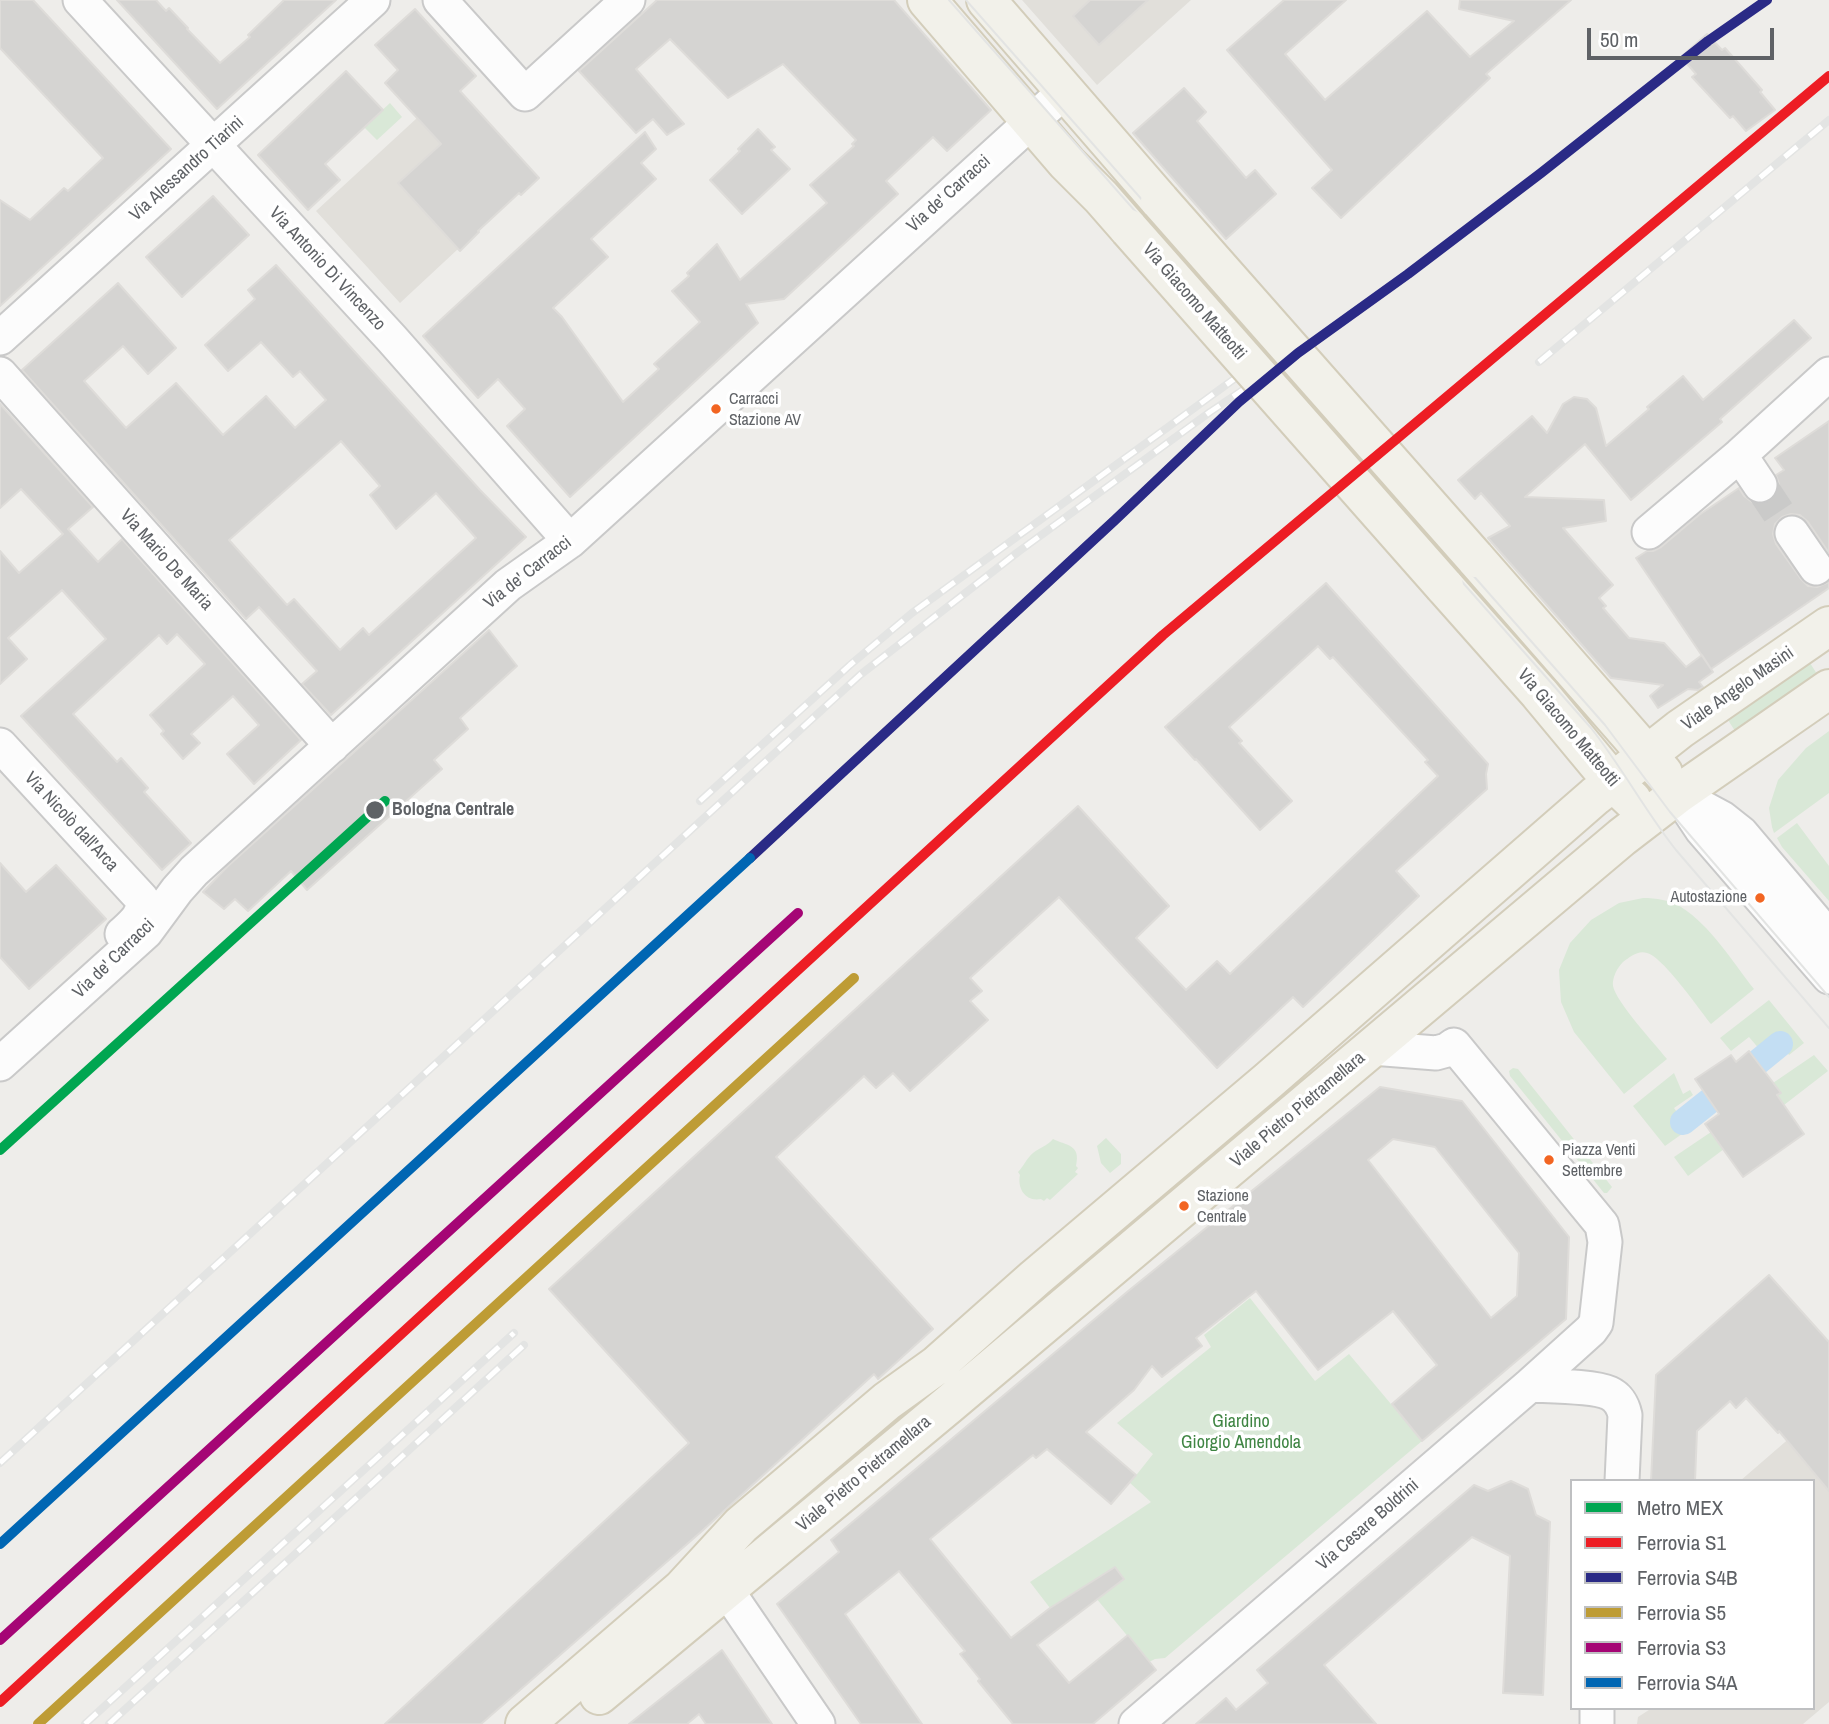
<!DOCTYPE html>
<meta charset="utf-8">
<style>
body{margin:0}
#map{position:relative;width:1829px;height:1724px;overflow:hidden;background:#eeedea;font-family:"Archivo Narrow",sans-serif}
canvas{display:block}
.legend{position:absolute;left:1570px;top:1479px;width:245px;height:231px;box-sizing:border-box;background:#fff;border:2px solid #bfc0c2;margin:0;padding:9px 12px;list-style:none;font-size:21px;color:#5f6266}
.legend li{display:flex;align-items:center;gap:14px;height:35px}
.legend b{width:35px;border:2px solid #bfc0c2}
.scale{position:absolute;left:1587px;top:28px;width:187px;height:32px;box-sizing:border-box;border:4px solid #5f6266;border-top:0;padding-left:9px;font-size:21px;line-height:24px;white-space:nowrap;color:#5f6266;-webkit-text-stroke:5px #fff;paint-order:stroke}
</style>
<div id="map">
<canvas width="1829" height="1724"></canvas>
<ul class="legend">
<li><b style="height:9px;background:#00a651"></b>Metro MEX</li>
<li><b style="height:9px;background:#ed1d24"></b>Ferrovia S1</li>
<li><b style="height:9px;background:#2a2a86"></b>Ferrovia S4B</li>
<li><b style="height:9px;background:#be9c35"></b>Ferrovia S5</li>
<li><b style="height:9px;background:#a50575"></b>Ferrovia S3</li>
<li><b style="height:9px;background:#0066b3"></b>Ferrovia S4A</li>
</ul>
<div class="scale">50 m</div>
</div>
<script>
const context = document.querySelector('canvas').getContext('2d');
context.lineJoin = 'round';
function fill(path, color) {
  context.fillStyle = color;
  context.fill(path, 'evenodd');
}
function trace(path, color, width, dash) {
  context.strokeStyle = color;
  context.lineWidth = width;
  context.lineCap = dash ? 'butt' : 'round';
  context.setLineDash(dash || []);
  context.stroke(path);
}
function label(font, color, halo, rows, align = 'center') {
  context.font = font + ' "Archivo Narrow",sans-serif';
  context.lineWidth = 7;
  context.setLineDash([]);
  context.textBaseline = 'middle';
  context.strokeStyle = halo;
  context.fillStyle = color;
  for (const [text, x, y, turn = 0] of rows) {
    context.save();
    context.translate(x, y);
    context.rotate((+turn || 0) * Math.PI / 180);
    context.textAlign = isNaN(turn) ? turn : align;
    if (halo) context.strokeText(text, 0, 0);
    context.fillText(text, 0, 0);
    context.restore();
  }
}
const education = new Path2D(`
 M1022,0H1191L1097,85Z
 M459,91L539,178L521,195L518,194L478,231L479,232L460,251L458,249L400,303L316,211L417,118L423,124Z
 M1829,1404V1702L1803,1724H1637L1638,1717L1652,1708H1813V1481H1740Z`);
const green = new Path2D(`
 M390,103L402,117L377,140L364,127Z
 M1810,663L1817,674L1735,731L1728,720Z
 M1829,731V793L1774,833L1772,827L1769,808L1778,780L1806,748Z
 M1797,823L1829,866V901L1782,847L1777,838Z
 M1643,898C1656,898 1670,900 1681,907C1711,926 1732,961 1754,989L1711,1024C1699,1009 1663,957 1647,953C1638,950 1630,957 1623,962C1617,968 1612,978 1613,986C1616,1002 1655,1044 1667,1059L1624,1094L1574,1032L1561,1002L1559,970L1570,943L1591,920L1619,903Z
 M1769,1000L1804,1043L1789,1055L1776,1039L1761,1051L1749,1037L1731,1051L1720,1038Z
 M1814,1055L1828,1071L1784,1105L1770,1085Z
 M1513,1068L1518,1069L1612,1187L1607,1193H1604L1510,1076L1509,1071Z
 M1674,1073L1683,1094L1690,1090L1693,1095L1674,1108L1689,1129L1665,1146L1633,1106Z
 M1711,1132L1724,1149L1688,1176L1674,1157Z
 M1106,1138L1121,1154V1164L1110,1173L1101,1163L1097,1146Z
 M1053,1139C1067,1146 1081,1144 1076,1166L1078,1168L1075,1172L1078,1174L1050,1200L1047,1198L1044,1201L1041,1199C1026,1202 1017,1189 1020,1175L1018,1172C1024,1166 1026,1159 1033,1153C1039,1148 1047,1146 1053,1139Z
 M1250,1298L1315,1381L1349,1354L1422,1441L1165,1658L1155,1659L1149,1662L1086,1586L1050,1608L1030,1582L1151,1502L1130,1483L1153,1454L1117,1423L1211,1347L1204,1335Z`);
const canal = new Path2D(`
 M1731,1084L1780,1044
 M1683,1122L1722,1091`);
const building = new Path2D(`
 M0,0H33L171,149L0,306V200L30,220L64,188L68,191L103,158L0,48Z
 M117,0H156L166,11L169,8L188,28L187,29L220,63L250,37L248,35L284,0H336L217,109Z
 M657,0H894L991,110L947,151L933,137L886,181L898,194L784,299L746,304L758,323L570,497L507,426L525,409L498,379L478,398L423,336L645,132L656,149L641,163L656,179L591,239L608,257L553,308L562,317L623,402L659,369L654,364L700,322L672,291L689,276L687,273L717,244L740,280L827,203L810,185L854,146L852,144L856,140L783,64L728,98L670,39L636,69L684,124L667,135L653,119L636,133L579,71Z
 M1090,0H1148L1099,45L1073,16Z
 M1284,0H1346L1285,54L1325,100L1427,11L1470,57L1514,21L1459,9L1460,0H1571L1486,74L1490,78L1341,218L1312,188L1332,170L1227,50Z
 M415,9L476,76L460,91L539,178L521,195L519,193L478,231L479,232L460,251L398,183L441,144L385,83L398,70L375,45Z
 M1707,34L1722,50L1725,48L1762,90L1760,92L1775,110L1746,131L1733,116L1730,118L1692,77L1696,74L1681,57Z
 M346,71L383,110L325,164L340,180L308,210L258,155Z
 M1184,88L1206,112L1197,121L1246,178L1255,170L1276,194L1226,239L1133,133Z
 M758,129L775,147L771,150L790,169L742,214L710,180L740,151L738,149Z
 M213,196L249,235L182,297L146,257Z
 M276,265L480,490L526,537L331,715L302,684L317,671L259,607L246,619L22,370L118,283L176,348L148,374L123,346L84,381L126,428L176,383L223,435L266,396L295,428L326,400L300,371L293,377L261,342L228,371L205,345L255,299L248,290ZM341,441L380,486L370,495L396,529L436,493L476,538L369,635L363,628L340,650L294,599L287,605L229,540Z
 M1794,320L1811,338L1720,419L1722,422L1631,500L1585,444L1525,497L1604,500L1606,521L1563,528L1613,585L1599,598L1606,606L1603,608L1629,638L1664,643L1686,667L1702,655L1713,672L1699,682L1703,687L1698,690L1688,689L1658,708L1650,696L1663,685L1611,678L1488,538L1510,526L1481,493L1475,499L1458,480L1532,416L1547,433L1563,404L1574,397L1587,399L1596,408L1606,446L1649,409L1647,407L1683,376L1703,400Z
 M0,404L93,507L68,529L98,562L122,539L301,740L254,784L227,754L259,725L233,696L191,734L200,743L183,759L161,734L164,731L150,715L205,664L177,634L167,644L159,635L73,714L117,762L121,758L148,788L144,792L191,843L162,870L21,716L106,639L62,590L8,638L27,659L0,684V551L19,573L63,534L21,489L0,508Z
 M1829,421V553L1808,522L1800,515L1791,514L1782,517L1775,524L1773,534L1776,544L1801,579L1808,586L1817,587L1829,582V588L1711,669L1636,558L1647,551H1653L1661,547L1699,515L1739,488L1744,496L1752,502L1762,504L1771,501L1777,494L1779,484L1776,475L1784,470L1775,458Z
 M1326,583L1488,764L1486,774L1487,789L1396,871L1419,896L1303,1007L1293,997L1217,1068L1059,897L970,978L982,991L970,1001L988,1020L910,1091L893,1073L876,1088L864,1076L776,1157L933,1329L878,1379L874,1374L702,1531L481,1724H385L689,1443L549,1289L1078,806L1169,906L1136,938L1186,990L1217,961L1230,974L1438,776L1425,762L1428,760L1333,657L1330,659L1318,646L1229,727L1242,741L1239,743L1292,801L1260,830L1196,759L1195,760L1165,727Z
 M489,630L517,666L460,718L468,729L434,760L442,769L307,890L291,871L248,911L235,899L224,909L203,892L228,866Z
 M0,863L26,892L56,865L106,919L29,989L0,957Z
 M1749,1051L1781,1093L1777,1095L1804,1134L1743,1177L1705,1124L1719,1114L1695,1079L1731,1055L1736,1062Z
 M1380,1087L1462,1101L1569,1237L1566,1319L1422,1441L1392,1404L1437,1365L1393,1311L1318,1370L1256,1291L1196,1338L1202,1346L1162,1377L1152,1366L1134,1390L1086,1432L1136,1475L1111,1504L1047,1449L1036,1458L1033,1455L930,1539L1011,1638L1050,1608L1115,1567L1124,1579L1037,1645L1069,1683L1128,1635L1156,1670L1093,1724H1013L978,1681L980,1679L960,1654L965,1651L899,1571L845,1614L922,1724H861L777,1604L839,1552L831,1540L1127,1292ZM1393,1139L1435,1147L1519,1253L1517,1296L1491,1318L1368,1160Z
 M1769,1275L1829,1342V1491L1779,1431L1778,1433L1746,1398L1736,1408L1730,1401L1697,1431L1695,1481H1651L1656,1375Z
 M1511,1481L1528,1489L1536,1515L1550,1522L1543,1695L1503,1693L1510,1556L1472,1537L1324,1665L1376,1724H1196L1226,1698L1236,1710L1268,1683L1257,1670L1474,1485L1488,1491Z
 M722,1650L772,1724H706L699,1714L687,1724H629Z`);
const minorTunnel = new Path2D(`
 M1760,485L1792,533`);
const minor = new Path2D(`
 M80,0L392,339L570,541
 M440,0L525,94L628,0
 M0,338L373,0
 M0,374L332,746
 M1740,455L1760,485
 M1649,532L1740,455L1829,374
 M1792,533L1816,568
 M0,745L142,899C145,915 133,924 122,934
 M1678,794L1702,830L1829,977
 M1683,797L1722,818L1741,833L1829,937
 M0,1064L146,932L177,890L194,871L508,585L570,541L1065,91
 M1530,1385C1549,1386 1594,1386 1609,1393C1618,1397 1623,1406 1625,1415L1622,1481
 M726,1589L818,1724
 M1136,1724L1530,1385L1591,1330L1596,1323L1605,1242L1602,1225L1454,1045L1447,1050L1436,1053L1372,1048
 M1597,1724V1708`);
const major = new Path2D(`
 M927,0L1067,163L1101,197L1129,229
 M986,0L1160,201
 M1475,558L1663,773
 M1444,586L1539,693L1613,782L1632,800
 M599,1695L948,1405L1622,837L1678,794L1829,689
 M525,1724L682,1589L741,1525L887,1401L937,1365L1035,1278L1268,1081L1595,796L1680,729L1829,626`);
const tram = new Path2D(`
 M949,0L1591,728C1622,767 1645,811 1676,850L1829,1028
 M966,0L1605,725L1670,812L1829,997`);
const rail = new Path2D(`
 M1539,362L1829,120
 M700,801L850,665L912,613L1292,337
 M0,1463L860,675L1018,552L1210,412L1298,353
 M85,1724L514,1333
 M109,1724L524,1345`);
const majorBridge = new Path2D(`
 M1160,201L1475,558
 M1129,229L1444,586`);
const rail1 = new Path2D(`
 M0,1702L1163,635L1829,76`);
const rail2 = new Path2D(`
 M750,858L1115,520L1239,402L1298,353L1408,274L1541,173L1708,41L1767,0`);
const rail3 = new Path2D(`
 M38,1724L854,978`);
const rail4 = new Path2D(`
 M0,1640L798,913`);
const rail5 = new Path2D(`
 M0,1544L750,858`);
const metro1 = new Path2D(`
 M0,1150L385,801`);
const markers = [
 [716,409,6,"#f26522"],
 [375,810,10,"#5f6266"],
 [1760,898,6,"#f26522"],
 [1549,1160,6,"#f26522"],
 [1184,1206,6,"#f26522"]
];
const busNames = [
 ["Carracci",729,400],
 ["Stazione AV",729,421],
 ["Autostazione",1747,898,"right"],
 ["Piazza Venti",1562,1151],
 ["Settembre",1562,1172],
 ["Stazione",1197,1197],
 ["Centrale",1197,1218]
];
const streetNames = [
 ["Via Alessandro Tiarini",187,169,-42],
 ["Via de' Carracci",949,194,-42],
 ["Via Antonio Di Vincenzo",327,269,47],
 ["Via Giacomo Matteotti",1194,302,49],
 ["Via Mario De Maria",166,560,48],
 ["Via de' Carracci",528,573,-38],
 ["Viale Angelo Masini",1738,689,-35],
 ["Via Giacomo Matteotti",1568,728,50],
 ["Via Nicolò dall'Arca",71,822,47],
 ["Via de' Carracci",114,959,-44],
 ["Viale Pietro Pietramellara",1298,1110,-40],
 ["Viale Pietro Pietramellara",864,1474,-40],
 ["Via Cesare Boldrini",1368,1525,-41]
];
const stopNames = [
 ["Bologna Centrale",392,810]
];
const parkNames = [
 ["Giardino",1241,1422],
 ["Giorgio Amendola",1241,1443]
];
fill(education, '#e1dfda');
fill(green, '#d9e8d7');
trace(canal, '#c3def3', 26);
fill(building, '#d5d4d2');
trace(building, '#dedcd9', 2);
trace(minorTunnel, '#cacac9', 33, [33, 17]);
trace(minor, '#c9c9c9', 37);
trace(major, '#d3cdba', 42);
trace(minor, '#fcfcfc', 33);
trace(major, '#f2f1ea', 38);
trace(tram, '#e3e4e3', 2);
trace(rail, '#e3e4e3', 8);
trace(rail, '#fff', 5, [16]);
trace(majorBridge, '#d3cdba', 42, []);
trace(majorBridge, '#f2f1ea', 38);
trace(rail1, '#ed1d24', 10);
trace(rail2, '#2a2a86', 10);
trace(rail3, '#be9c35', 10);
trace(rail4, '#a50575', 10);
trace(rail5, '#0066b3', 10);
trace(metro1, '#00a651', 10);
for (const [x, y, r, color] of markers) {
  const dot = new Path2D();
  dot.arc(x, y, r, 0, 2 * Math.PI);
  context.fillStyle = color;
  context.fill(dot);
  trace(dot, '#fff', 2.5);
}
label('16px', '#5f6266', '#fff', busNames, 'left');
label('18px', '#5f6266', '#fff', streetNames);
label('bold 18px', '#5f6266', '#fff', stopNames, 'left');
label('18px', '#3f8543', '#fff', parkNames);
</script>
